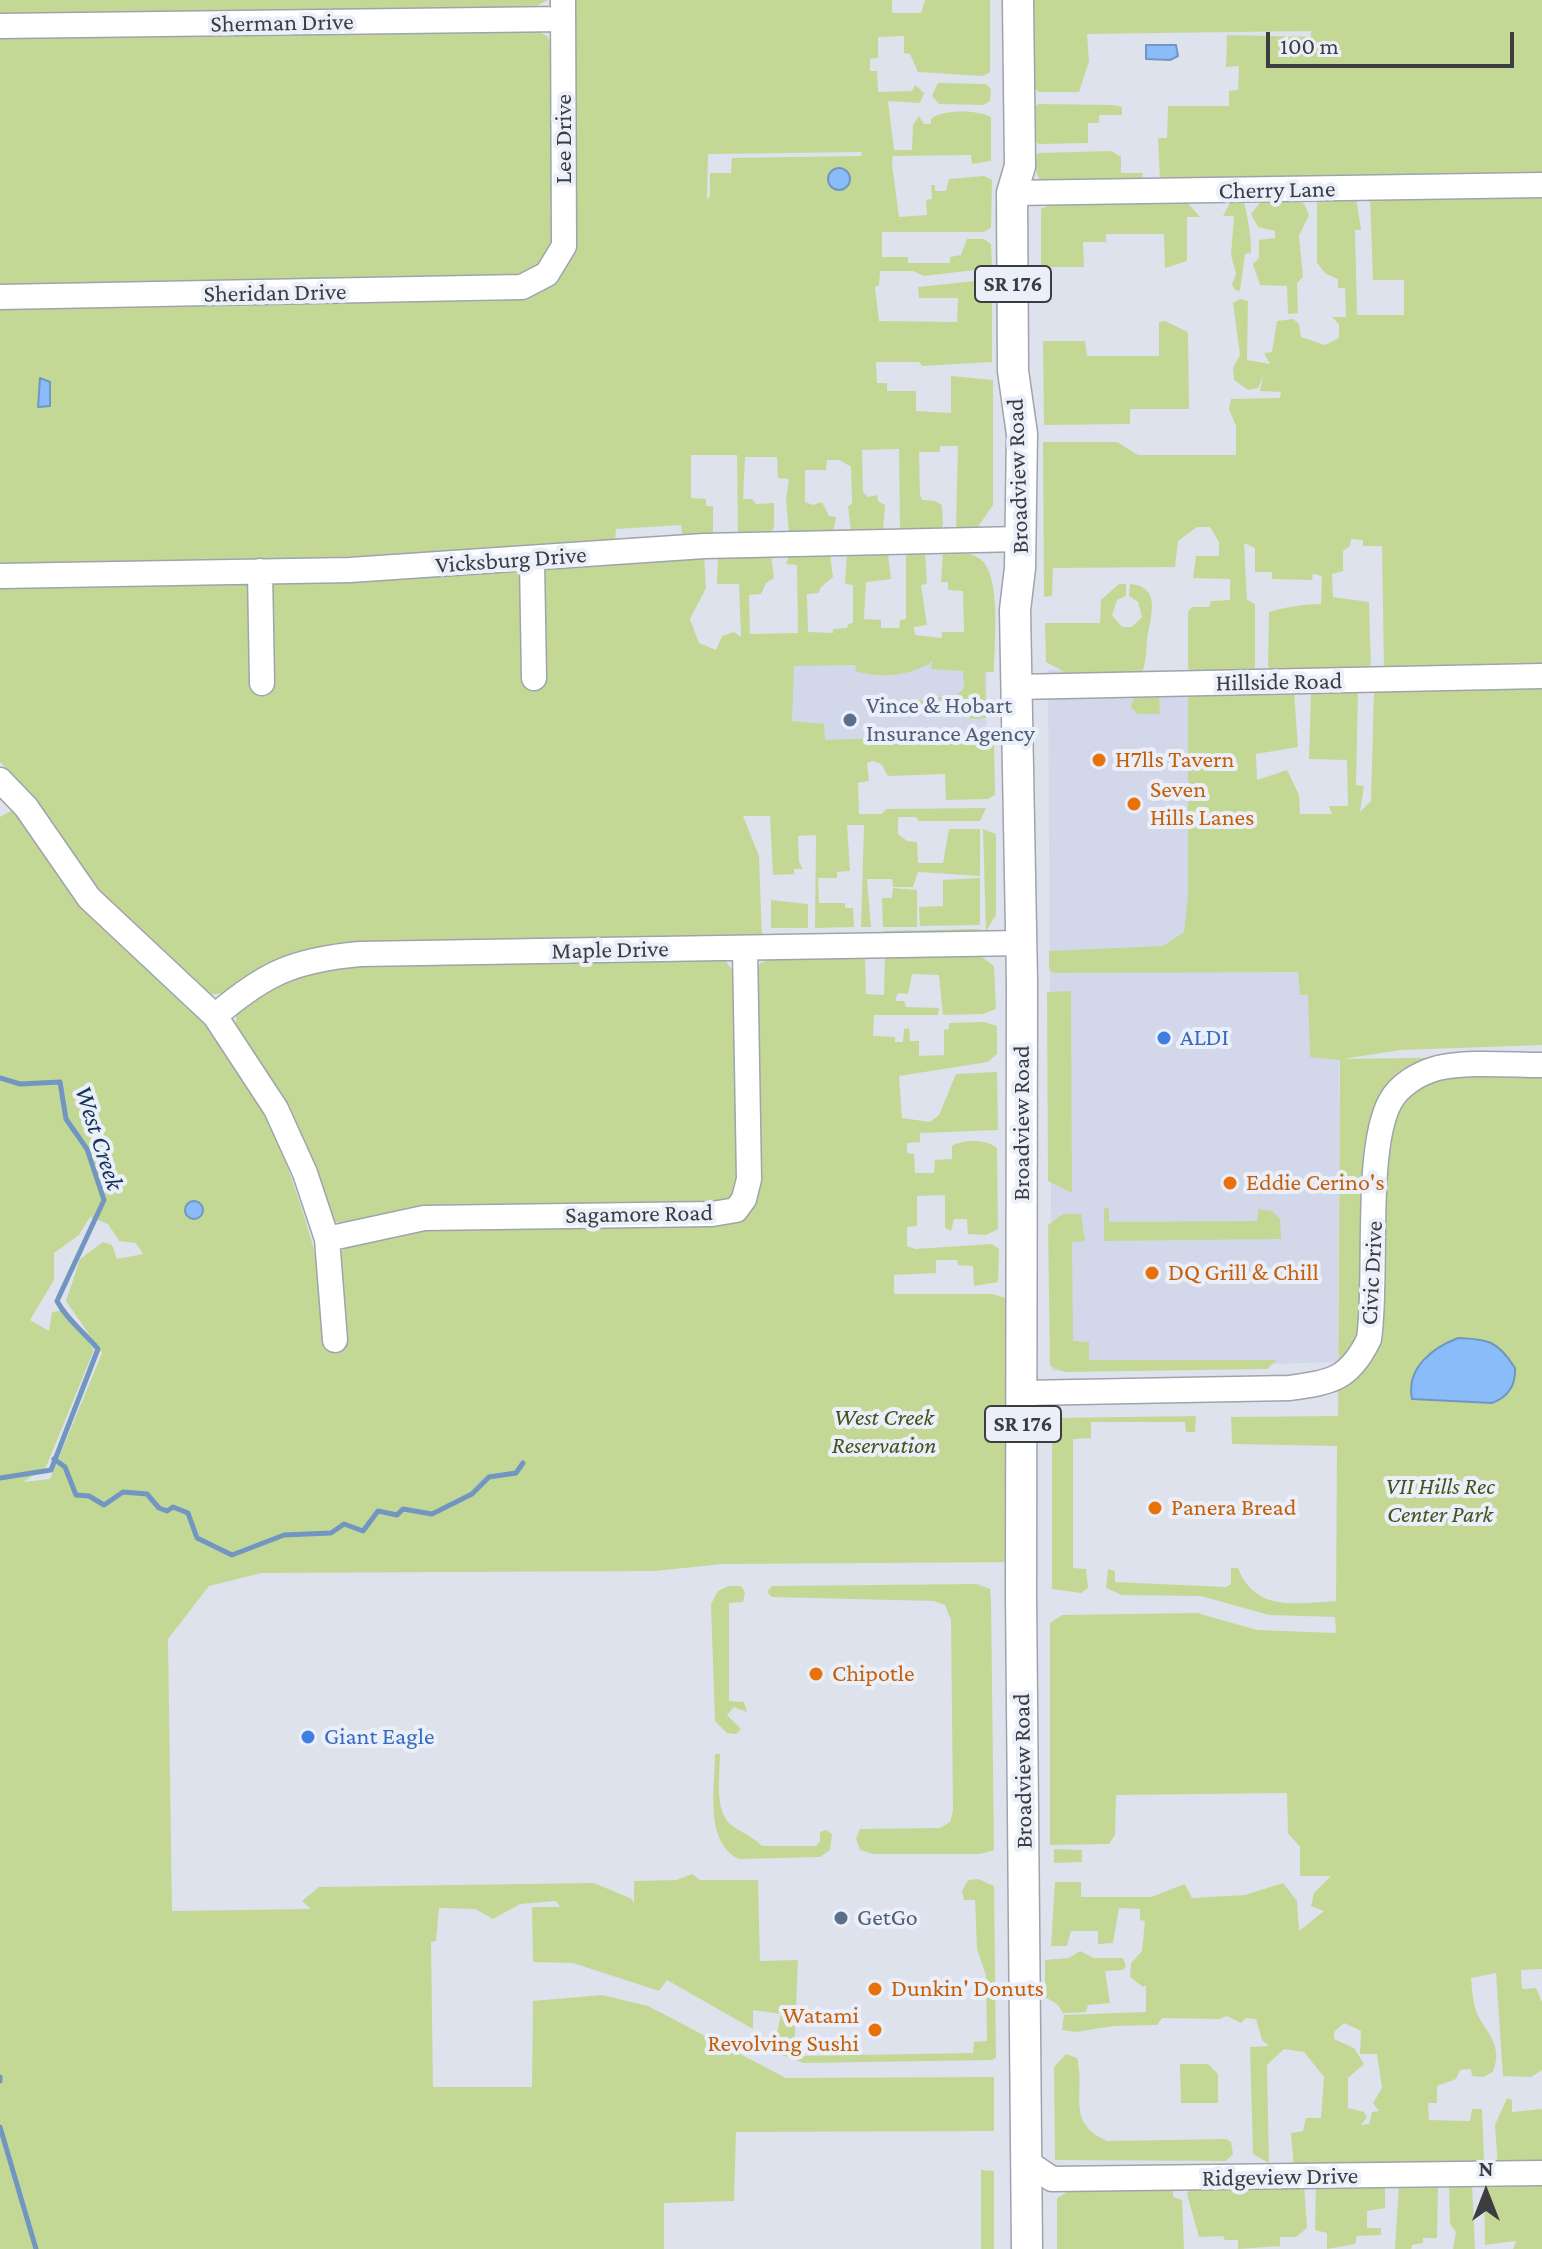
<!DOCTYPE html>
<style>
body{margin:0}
#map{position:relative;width:1542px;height:2249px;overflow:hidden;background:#dee2ec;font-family:"Crimson Pro",serif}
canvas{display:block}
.north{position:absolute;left:1446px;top:2153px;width:80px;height:80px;-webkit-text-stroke:6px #ebeffa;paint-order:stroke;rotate:0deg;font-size:22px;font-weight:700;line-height:32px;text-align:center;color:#3b3d41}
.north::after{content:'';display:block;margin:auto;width:28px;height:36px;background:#3b3d41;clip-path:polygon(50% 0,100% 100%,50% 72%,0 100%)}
.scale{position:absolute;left:1266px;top:32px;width:248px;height:36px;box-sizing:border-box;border:4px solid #3b3d41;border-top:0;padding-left:10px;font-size:24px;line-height:28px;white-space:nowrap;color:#3b3d41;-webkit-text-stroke:6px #ebeffa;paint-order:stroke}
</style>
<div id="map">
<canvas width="1542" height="2249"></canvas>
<div class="north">N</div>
<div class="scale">100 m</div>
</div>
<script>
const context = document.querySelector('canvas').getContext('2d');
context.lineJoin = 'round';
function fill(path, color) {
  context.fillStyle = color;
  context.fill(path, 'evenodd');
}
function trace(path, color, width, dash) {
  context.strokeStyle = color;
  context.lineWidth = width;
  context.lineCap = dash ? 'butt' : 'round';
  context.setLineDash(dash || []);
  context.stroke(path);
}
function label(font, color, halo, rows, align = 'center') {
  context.font = font + ' "Crimson Pro",serif';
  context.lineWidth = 8;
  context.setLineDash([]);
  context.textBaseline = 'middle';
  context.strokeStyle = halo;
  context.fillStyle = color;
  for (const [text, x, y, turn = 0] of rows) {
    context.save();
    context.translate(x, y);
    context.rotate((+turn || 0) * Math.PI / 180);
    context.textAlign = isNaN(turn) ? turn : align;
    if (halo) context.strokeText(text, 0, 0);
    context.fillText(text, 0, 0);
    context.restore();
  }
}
const built = new Path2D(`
 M987,662L986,737L677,743L675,668Z
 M1048,670L1201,671L1340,957L1338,1362L1052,1371Z`);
const green = new Path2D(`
 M0,0H548L531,9L0,15Z
 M572,0H892V13H921L925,0H990V72L983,76L918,72L910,54L904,53V36L878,37V58L870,59V71H877L878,92L912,91L915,85L924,93L920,103L888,101L894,150H912L913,125L919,116L924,124H931V119C943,109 977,110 991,117V161L972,164L971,155L893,156L892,164L899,217L927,215L926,200L932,199L931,185H935V191H946L949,179L984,176L992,180L991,228L984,232H882V257H908V263H950V257L961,255L967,239H984L991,244L992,268L924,276L913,271H880L879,285L875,287L879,321L957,322L958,298H919L918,287L985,280L992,284V362L922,366L919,362H876L877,383H887V391H916V411L951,413V376L993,380V505L977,528L959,532L956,525L958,446H940V452H919L920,495L922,500L935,501L942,505L943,525L939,531L900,532L899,449L862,450L863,492L868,497L877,495L878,501L885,505L883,532L851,533L848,506L852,504L851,467L840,460H827L826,470H805V502L813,505L822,502L829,516L836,517L833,533L789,534L786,499L789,479L778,478L777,457H745L743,499H752L756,504L774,503V527L770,535L738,536L737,455H691V498L706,499V506H713V535L682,537L681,525L616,529L615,542L403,558L0,564V307L503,301C535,293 558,284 572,252ZM861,152L862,156L732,158L731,173H710V196L707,200L708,154Z
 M1031,0H1542V177L1160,180L1158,138H1167L1168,106H1229V91L1238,90L1239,66L1226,67L1227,35L1311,37V31L1087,34L1089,61L1079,92H1039L1032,87Z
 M537,30L548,37L554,55L555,236L541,265L530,273L509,279L0,286V37Z
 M938,83L986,84L991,89L990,101L983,105L939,104L932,96Z
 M1039,104L1113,105L1122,107V115H1099V123H1088V143L1039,144L1033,140L1032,108Z
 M1111,151L1121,157V173H1143L1142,181L1054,183L1039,179L1032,159L1039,153Z
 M1542,194V667L1384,670L1382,546H1363V540L1351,539L1350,546L1343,551V571L1332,574L1333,597L1369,602L1371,670L1272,673L1268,666L1269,612C1286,607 1303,604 1321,604L1322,576L1313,574L1312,580L1272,579V572H1255V548L1244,543L1247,600L1255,604V667L1252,672L1193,673L1188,668V612L1192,607H1209L1211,601L1230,600V579L1193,578L1196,556H1219V542L1210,527H1197L1178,541L1175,567L1053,568L1052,596L1044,597L1043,442H1117L1138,455H1236V426L1229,409L1231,399L1280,398L1281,392L1260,391L1263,376L1258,388L1248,390L1234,380L1233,368L1240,355L1233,303L1240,299L1248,301L1247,360L1270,364L1264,353L1272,352L1277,321L1293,319L1299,324L1301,337L1325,345L1339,338V324L1332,317H1346L1345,288H1338V279L1326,274L1317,263V197H1356L1361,230H1355L1357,315H1404V280H1373L1370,197Z
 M1283,195C1299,196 1304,201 1309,215L1299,236L1303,277L1297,283L1298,313L1288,314L1287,286L1260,285L1253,264L1259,258V240L1275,238V231L1258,227L1251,214L1263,199L1276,203Z
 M1232,199H1243C1247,211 1252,242 1251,253L1245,254L1240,291L1235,290L1232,284L1236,274L1231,255L1234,216H1223Z
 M1186,201L1200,217H1187V261L1165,268L1164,234H1106V242H1083L1084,267H1041V209L1053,203Z
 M1165,321L1188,332L1189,409H1130V424L1044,425L1043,341H1085L1087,356H1159V322Z
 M943,552C956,553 970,551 980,559C1002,575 994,645 994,672H985L986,718L970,719L969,707L898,709L897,700L938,701V697H955L964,688L963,671L931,669L932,662C909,676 881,679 855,671L856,665L794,666L792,721L824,724L825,740L985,734L994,741L995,795L988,799L946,800L945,774L888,776L881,764L873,761L867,763L869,781L858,783L859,814H882L886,809L986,808L980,821H919L916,817H898V834L907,841L917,842L918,863H943L949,829H980V876L918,872L913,887H893L892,879H867L871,927H861L864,825H847L850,871L837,872V878H818L819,903H845V908H853L854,927L815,928L816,835L798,836L799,862L803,869H794V874L773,875L770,816H743L759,856L762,937L340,944L281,959L225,993L207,995L76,868L36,800L0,762V587L704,556L706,588L690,619L699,643L716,650L722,636L734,632L741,637L739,584H717L718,556L771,555L774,578L766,583L761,594L749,595L750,634L798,633L797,565L786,564L789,555L830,554L833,577L820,588L819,593L807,594L808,632L833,633V629L847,628L848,624L853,623V585L845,584L847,553L888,554L891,579L866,582L864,619L881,620V628H899L900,620L906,619V553H925L927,584L921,585L927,625L914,627L915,635L942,638V632H964L963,591L948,590V582H941Z
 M1119,584H1126V596L1117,600L1112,615L1122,627H1132L1142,617L1138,602L1129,596L1130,584C1163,587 1150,618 1147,641C1146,653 1146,663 1142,673H1067L1046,662L1045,623H1100L1101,600Z
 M1542,688V1045L1400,1050L1343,1059L1542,1056V1969L1521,1970L1522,1989L1536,1988L1542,2002V2070L1531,2077L1503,2076L1496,1973L1471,1978C1472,1989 1473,2001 1476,2011C1485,2033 1504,2043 1493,2072L1483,2077L1472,2076L1471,2069L1460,2070L1456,2079L1437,2086V2103H1428L1429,2120L1470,2121L1472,2109H1482L1484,2159L1479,2166L1294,2168L1291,2133L1303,2131L1306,2118H1321L1324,2077L1304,2052L1284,2049L1267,2065L1269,2163L1253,2154L1250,2047L1269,2046L1262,2040L1256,2019L1246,2018L1241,2023L1227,2016L1219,2019L1162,2018L1157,2025L1114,2026L1075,2032L1062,2030L1064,2015L1146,2012V1985L1143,1987L1130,1977L1131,1963L1142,1951L1145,1921L1140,1920V1909L1119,1908L1113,1943L1098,1944V1931H1071L1067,1946H1051L1055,1882H1081V1897H1151L1185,1884L1192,1898L1245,1895L1283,1883L1297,1901L1299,1931L1324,1911L1311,1906L1314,1893L1331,1876H1300V1847L1288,1833L1287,1793L1116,1795L1115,1835L1109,1844L1050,1845V1623L1062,1615L1197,1613L1257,1630L1336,1633L1335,1617L1269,1615L1201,1596L1122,1595L1106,1588L1108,1569L1115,1571V1582L1226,1587L1231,1584V1568H1238C1256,1613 1296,1603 1336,1601L1337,1446L1232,1444L1231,1417L1338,1416L1340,1060L1310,1057L1308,995H1300L1298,972L1054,973L1049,970V951L1163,946L1184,932L1188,895V696L1294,691L1298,747L1256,754L1257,780L1287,770L1299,795L1300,814H1332L1329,806H1348L1347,760L1309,759L1311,691L1358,690L1356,785L1364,786L1360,812L1371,801L1374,691ZM1344,2023L1361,2031L1360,2054H1377L1382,2088L1373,2103L1379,2111L1372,2112L1369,2124L1361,2125L1367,2117L1364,2112L1348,2108V2078L1364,2064L1354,2048L1334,2039V2032Z
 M1159,693L1160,714H1137L1131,707L1135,694Z
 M15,809C33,839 51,868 74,895C118,948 177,988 220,1042C273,1110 297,1189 320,1270L351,1243L401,1232L741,1216L755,976L760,963L770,959L865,955L866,994L884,995L885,954H978L994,966L996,1009L983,1014L943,1015L939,975L912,974L908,994L898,993L895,1001H904L906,1007L939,1008L938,1015H874L873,1036L895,1037V1042H903L904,1029L909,1028L910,1041H919V1056L944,1055V1030L949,1029V1023L984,1022L997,1026V1054L988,1062L899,1076L902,1118L930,1122L939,1115L956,1074L997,1072L998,1130L920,1133V1142L907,1143V1153L914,1154L915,1173H934L935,1160L952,1159V1146C964,1139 987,1139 997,1148L998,1229L986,1235L968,1234L967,1219H954L951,1231L945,1228V1195L917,1196V1226L907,1227V1246L915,1249L992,1244L999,1249L998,1282L974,1286L973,1266L958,1265L957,1260H936V1273L894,1275V1294H992L1024,1303V1562L723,1564L655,1571L262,1573L209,1586L168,1639L172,1911L311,1909L302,1901L319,1887L594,1883L632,1899L634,1904V1881L677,1880L692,1874L700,1880H758L760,1961L798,1960L794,2056L973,2053L974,2042L987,2041L986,1975L977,1949L975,1900H964L962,1891L968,1880L978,1879L994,1886L996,2058L992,2060L804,2063L776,2053L774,2048L781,2014L753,2010V2029L667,1980L659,1991L573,1963L533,1962L532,1907H560L556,1901L520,1904L493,1919L475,1909L439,1908L436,1941L431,1942L433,2087H532L533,2001L602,1995L648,2006L786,2078L994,2077V2131L736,2132L734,2201L664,2203V2249H0V817ZM90,1217L108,1224L119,1241L136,1243L143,1254L117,1259L112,1245L103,1242L80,1259L66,1301L102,1353L50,1479L23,1482L46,1467L94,1350L66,1310L52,1312L49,1331L30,1320L54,1280V1253L79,1235Z
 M983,829L996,834V915L986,931Z
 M980,878V925L920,926L919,907L943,906V880Z
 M893,888L917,890V927H883L882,898H892Z
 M771,900L808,904V928H771Z
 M980,929L981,934L885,936L883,931Z
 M723,958L735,973L739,1183L733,1196L722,1204L336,1222L327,1212L236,1026V1015C268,984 297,971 341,965Z
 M1071,991L1072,1193L1048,1181L1047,992Z
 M1104,1208H1109V1222L1257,1221L1258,1209L1272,1211L1280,1219L1281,1239L1104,1241Z
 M1063,1214H1081L1085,1241L1072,1242L1073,1341L1089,1342V1360H1277L1267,1369L1065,1372L1050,1366L1048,1225Z
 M1196,1416L1195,1432H1186L1185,1422H1091V1438L1073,1439V1568L1086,1569L1088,1588L1081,1593L1052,1589V1418Z
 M977,1584L990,1589L991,1600L994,1850L980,1854H873L860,1850L856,1839L860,1829L940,1828L950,1822L953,1811L951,1620L945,1605L934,1601L772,1597L767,1592L772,1586Z
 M729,1586H741L745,1592L743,1602L729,1603V1701L744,1702L747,1712L734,1707L727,1715L741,1729L736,1734L727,1733L715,1721L711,1604L718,1591Z
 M715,1754H720C720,1774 714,1809 730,1824C741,1833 750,1834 762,1846H816L820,1841V1832L826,1830L832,1834L830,1850L820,1857L739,1859C704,1842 715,1788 715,1754Z
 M1054,1849L1082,1850V1862L1054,1863Z
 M1080,1951L1094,1958H1123L1126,1966L1123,1970L1105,1971L1110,2003L1088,2005L1086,2012L1063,2013L1057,2004L1045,1997V1960L1069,1958Z
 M1066,2054L1077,2058C1086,2095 1065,2122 1107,2141L1226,2139L1231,2142L1233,2154L1226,2161L1055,2160L1054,2067Z
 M1180,2064H1208L1218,2074V2103H1181Z
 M1507,2098L1512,2100V2112L1542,2109V2165L1498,2167L1495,2125Z
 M981,2170L994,2171V2249H981Z
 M1542,2181V2249H1513L1516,2241L1485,2245L1484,2185Z
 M1381,2183L1385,2189V2208L1367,2211V2228H1381V2235L1357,2236L1355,2244L1327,2249V2233L1315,2230L1316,2184Z
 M1399,2183L1438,2186L1437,2238H1423V2243L1412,2245L1411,2249H1395Z
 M1449,2183H1472L1475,2249H1453L1456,2232L1450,2224Z
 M1304,2184L1307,2228L1296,2237H1280V2246L1238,2249V2240H1225L1223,2236L1199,2237L1187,2194L1191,2185Z
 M1173,2187V2197L1182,2200L1184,2249H1057V2198L1073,2189Z`);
const water = new Path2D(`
 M1146,45H1176L1178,56L1170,60L1146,59Z
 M828 179a11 11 0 1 1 22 0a11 11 0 1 1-22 0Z
 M40,378L50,382V406L38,407Z
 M185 1210a9 9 0 1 1 18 0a9 9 0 1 1-18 0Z
 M1458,1338C1488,1339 1498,1341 1515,1368C1516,1386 1508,1397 1492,1403L1412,1399C1406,1368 1432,1348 1458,1338Z`);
const stream = new Path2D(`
 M0,1078L20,1084L60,1082L66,1119L87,1149L104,1200L57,1301C67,1320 84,1332 98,1349L51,1470L0,1478
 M54,1459L65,1467L76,1495L89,1496L104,1505L123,1492L147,1494L159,1508L167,1511L173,1507L188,1513L197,1538L232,1555L284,1535L331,1533L344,1524L363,1531L378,1511L397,1515L403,1509L432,1514L472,1494L489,1477L516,1473L523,1463
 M0,2077V2081
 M0,2127L36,2249`);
const minor = new Path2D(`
 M0,26L563,19
 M1012,193L1542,185
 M0,297L522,287L547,274L564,246L563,0
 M532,560L534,678
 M260,571L262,683
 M0,576L350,570L704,546L1021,539
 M1016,687L1542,676
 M0,780L26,807L89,898L215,1016L276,1109L305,1173L327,1239L335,1340
 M215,1016C265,973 294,960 360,954L1021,943
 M327,1239L424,1218L712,1214L736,1210L744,1199L749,1179L745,949
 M1023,1393L1289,1388C1332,1382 1349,1380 1369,1339C1378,1278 1364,1151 1390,1102C1399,1085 1419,1073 1438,1068C1466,1061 1512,1065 1542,1065
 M1024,2160L1052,2179L1542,2173`);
const major = new Path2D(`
 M1018,0L1020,166L1012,193L1013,371L1022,434L1020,568L1015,610L1022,982L1021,1594L1027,2249`);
const markers = [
 [850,720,8,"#5c6f8a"],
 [1099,760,8,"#e8710a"],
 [1134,804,8,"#e8710a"],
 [1164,1038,8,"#3f7fe0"],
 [1230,1183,8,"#e8710a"],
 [1152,1273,8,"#e8710a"],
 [1155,1508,8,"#e8710a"],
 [816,1674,8,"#e8710a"],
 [308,1737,8,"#3f7fe0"],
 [841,1918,8,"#5c6f8a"],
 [875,1989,8,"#e8710a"],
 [875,2030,8,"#e8710a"]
];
const shields = [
 [1013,284,76],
 [1023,1424,76]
];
const shieldNames = [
 ["SR 176",1013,284],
 ["SR 176",1023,1424]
];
const streetNames = [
 ["Sherman Drive",282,23,-1],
 ["Lee Drive",564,139,-90],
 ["Cherry Lane",1277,190,-1],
 ["Sheridan Drive",275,293,-1],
 ["Broadview Road",1018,476,-92],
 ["Vicksburg Drive",511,560,-4],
 ["Hillside Road",1279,682,-1],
 ["Maple Drive",610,950,-1],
 ["Broadview Road",1022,1123,-90],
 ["Sagamore Road",639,1214,-1],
 ["Civic Drive",1372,1273,-87],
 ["Broadview Road",1023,1771,-91],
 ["Ridgeview Drive",1280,2177,-1]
];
const serviceNames = [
 ["Vince & Hobart",866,706],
 ["Insurance Agency",866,734],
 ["GetGo",857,1918]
];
const foodNames = [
 ["H7lls Tavern",1115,760],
 ["Seven",1150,790],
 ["Hills Lanes",1150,818],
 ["Eddie Cerino's",1246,1183],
 ["DQ Grill & Chill",1168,1273],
 ["Panera Bread",1171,1508],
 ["Chipotle",832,1674],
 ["Dunkin' Donuts",891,1989],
 ["Watami",859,2016,"right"],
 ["Revolving Sushi",859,2044,"right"]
];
const shopNames = [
 ["ALDI",1180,1038],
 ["Giant Eagle",324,1737]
];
const parkNames = [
 ["West Creek",884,1418],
 ["Reservation",884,1446],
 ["VII Hills Rec",1440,1487],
 ["Center Park",1440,1515]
];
const waterNames = [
 ["West Creek",99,1138,72]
];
fill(built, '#d2d8e9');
fill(green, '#c4d896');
fill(water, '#89bcf9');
trace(water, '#7296c2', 2);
trace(stream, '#7296c2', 5);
trace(minor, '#9fa3ac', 27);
trace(major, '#9fa3ac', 33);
trace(minor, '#fff', 24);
trace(major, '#fff', 30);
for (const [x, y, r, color] of markers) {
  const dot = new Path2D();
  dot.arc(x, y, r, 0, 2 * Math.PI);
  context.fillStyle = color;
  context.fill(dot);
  trace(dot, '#ebeffa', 3);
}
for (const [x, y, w] of shields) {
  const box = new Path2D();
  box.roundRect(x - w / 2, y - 18, w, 36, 6);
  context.fillStyle = '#ebeffa';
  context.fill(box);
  trace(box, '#3b3d41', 2);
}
label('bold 22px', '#3b3d41', null, shieldNames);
label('24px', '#3b3d41', '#ebeffa', streetNames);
label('24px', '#4e5e75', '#ebeffa', serviceNames, 'left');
label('24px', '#c56008', '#ebeffa', foodNames, 'left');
label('24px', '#366cbe', '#ebeffa', shopNames, 'left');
label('italic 24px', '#44521c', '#ebeffa', parkNames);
label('italic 26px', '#12355c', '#ebeffa', waterNames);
</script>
